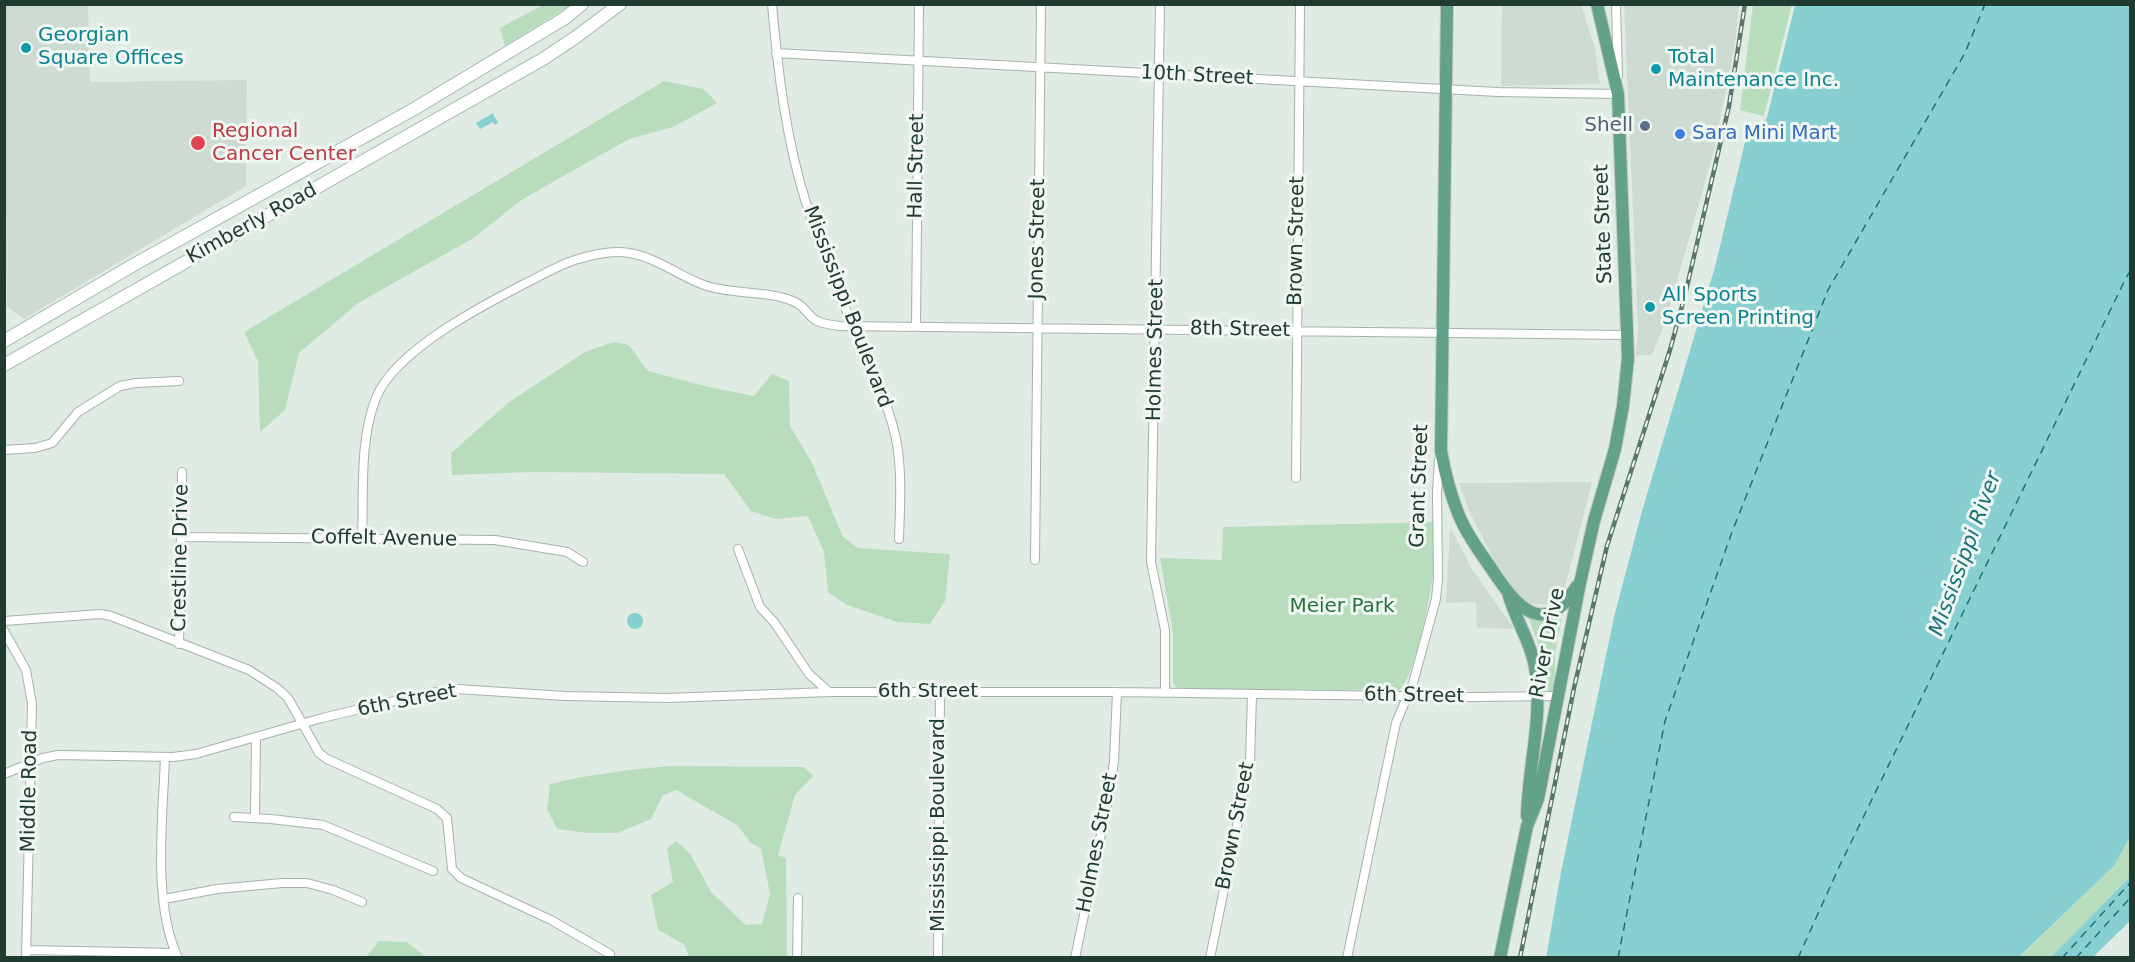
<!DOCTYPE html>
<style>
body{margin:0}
#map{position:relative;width:2135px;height:962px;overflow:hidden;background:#e0ebe4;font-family:"DejaVu Sans",sans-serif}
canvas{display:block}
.frame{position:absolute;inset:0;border:6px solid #203b30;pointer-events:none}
</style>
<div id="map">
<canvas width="2135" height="962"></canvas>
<div class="frame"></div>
</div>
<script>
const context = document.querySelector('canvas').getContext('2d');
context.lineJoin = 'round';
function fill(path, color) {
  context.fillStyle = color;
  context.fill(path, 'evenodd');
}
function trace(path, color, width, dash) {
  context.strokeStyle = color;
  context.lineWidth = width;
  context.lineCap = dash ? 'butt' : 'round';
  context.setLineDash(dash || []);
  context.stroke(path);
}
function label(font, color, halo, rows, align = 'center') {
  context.font = font + ' "DejaVu Sans",sans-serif';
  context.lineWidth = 6;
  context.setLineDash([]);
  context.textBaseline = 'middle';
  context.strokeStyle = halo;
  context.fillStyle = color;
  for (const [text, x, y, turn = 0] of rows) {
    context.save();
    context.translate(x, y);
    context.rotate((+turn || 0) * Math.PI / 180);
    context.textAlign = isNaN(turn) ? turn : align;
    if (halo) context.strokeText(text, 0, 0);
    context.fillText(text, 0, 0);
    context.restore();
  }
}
const built = new Path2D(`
 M4,5H88L90,82L247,80L246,186L24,319L7,307Z
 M1502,5H1581L1595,48L1600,84L1501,86Z
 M1624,5H1739L1735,45L1714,150L1666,320L1652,355H1636L1638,327Z
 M1592,482L1563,595L1550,604H1523L1492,556L1469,511L1459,483Z
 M1450,527L1472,569L1514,629L1477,628L1476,602L1446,603Z`);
const green = new Path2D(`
 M543,5H571L505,46L500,28Z
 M1753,5H1795L1767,117L1740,110Z
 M664,81L704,89L717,103L673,127L629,139L523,199L472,239L358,303L299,353L285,410L260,432L258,361L244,332Z
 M614,342L629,345L648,371L709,387L754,396L772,374L789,381L790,426L812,463L843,537L858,548L950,554L945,601L930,624L897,622L847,605L828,592L824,552L808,516L776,519L751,511L724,474L534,472L452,475L451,453L509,402L585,352Z
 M1435,522C1435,536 1435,551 1434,565C1433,587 1415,679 1399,690L1178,689L1173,683V632L1160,558L1222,560L1223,527Z
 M1563,611L1555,654V685L1552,692H1548L1541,650L1528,617Z
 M670,766L804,767L813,776L795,795L778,855L786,858L787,957H689L684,944L658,930L651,895L673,882L667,849L676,841L690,854L712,893L746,925L762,924L770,894L761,848L752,844L737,825L676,790L663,795L651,819L617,833H588L557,829L547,809L550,784C590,774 629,770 670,766Z
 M2130,837V877L2051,957L2019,958L2114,866Z
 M379,941L407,942L426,957H366Z`);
const water = new Path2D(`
 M1795,5H2130V837L2114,866L2019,957L1546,958L1561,872L1614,617L1642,511L1715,267L1746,138L1760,128L1767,117Z
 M493,113L498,123L495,125L493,122L480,129L476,123Z
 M627 621a8 8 0 1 1 16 0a8 8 0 1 1-16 0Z
 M2130,877V921L2093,957H2051Z`);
const pier = new Path2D(`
 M1792,4L1795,5L1767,117L1760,128L1752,134L1753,130L1764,116Z`);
const ferry = new Path2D(`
 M1618,958L1665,721L1732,532L1828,290L1965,53L1985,4
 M1798,958L1840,865L2125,280L2130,271
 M2062,958L2130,883
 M2076,958L2130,898`);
const street = new Path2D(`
 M772,4C778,72 786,141 807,206C821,249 837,291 856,333C871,368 890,406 897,444C902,475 900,507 899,539
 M1160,4L1151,562L1165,630V693
 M1616,4L1618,76
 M776,53L1498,92L1618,94V92
 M916,327L919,4
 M4,450L35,448L52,443L78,412L120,386L136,383L179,381
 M1296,478L1300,4
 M181,537L495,540L567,552L583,562
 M362,538C364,493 359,441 376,398C395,350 485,304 530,281C544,274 559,265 575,260C591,255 613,250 629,253C656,257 679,276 704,285C733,295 765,290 793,301C804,305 808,316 817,321C824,324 832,325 839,326L1628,335
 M738,549L760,607L774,622L809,674L829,692
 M1035,560L1041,4
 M4,621L101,614L111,616L249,670L277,688L288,698L319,753L327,759L437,809L447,818L452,869L461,878L551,920L610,954
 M4,631L26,670L32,704L26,958
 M179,644L182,472
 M165,757C163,817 152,902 178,958
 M4,774L43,758L58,755L173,757L196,754L322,718L424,694L457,689L565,696L667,698L829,692H1117L1472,697L1558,696
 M234,817L271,819L323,825L433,871
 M255,818L256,737
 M164,899L217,889L282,883H307L333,890L362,902
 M26,950L176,953
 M797,958L798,898
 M938,958L940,692
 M1075,958L1110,791L1114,761L1117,692
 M1210,958L1250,762L1252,694
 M1347,958L1396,723L1413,683L1436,599L1438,578L1437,493L1439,460`);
const secondary = new Path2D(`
 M4,341L135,264L414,109L565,18L582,4
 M4,365L543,59L576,37L620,4`);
const primary = new Path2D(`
 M1447,4L1441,451C1445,473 1450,493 1458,513C1466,533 1479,551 1491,568C1516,606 1543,641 1577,586
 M1509,596C1517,623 1533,646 1536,674C1542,722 1528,769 1527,816
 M1500,958L1527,826L1538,799L1580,583L1594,521L1615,449L1623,406L1628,358L1618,94L1597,4`);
const rail = new Path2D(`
 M1520,958L1574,688L1607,546L1670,350L1685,295L1729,106L1745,4`);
const markers = [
 [26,48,6,"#0f9aa8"],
 [1656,69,6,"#0f9aa8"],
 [1645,126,6,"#5c6f8a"],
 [1680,134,6,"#3f7fe0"],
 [198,143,8,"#e0444e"],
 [1650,307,6,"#0f9aa8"]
];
const cultureNames = [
 ["Georgian",38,36],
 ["Square Offices",38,59],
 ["Total",1668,58],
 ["Maintenance Inc.",1668,81],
 ["All Sports",1662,296],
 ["Screen Printing",1662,319]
];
const streetNames = [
 ["10th Street",1197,76,3],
 ["Hall Street",917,166,-89],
 ["Kimberly Road",252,224,-29],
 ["State Street",1604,224,-92],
 ["Jones Street",1038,239,-89],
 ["Brown Street",1297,241,-89],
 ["Mississippi Boulevard",847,307,69],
 ["8th Street",1240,330,1],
 ["Holmes Street",1156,350,-89],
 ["Grant Street",1420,486,-88],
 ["Coffelt Avenue",384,539,1],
 ["Crestline Drive",181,558,-89],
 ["River Drive",1548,643,-79],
 ["6th Street",928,692],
 ["6th Street",1414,696,1],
 ["6th Street",407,701,-11],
 ["Middle Road",30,791,-89],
 ["Mississippi Boulevard",939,825,-90],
 ["Brown Street",1236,826,-79],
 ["Holmes Street",1098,843,-79]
];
const serviceNames = [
 ["Shell",1633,126]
];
const healthNames = [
 ["Regional",212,132],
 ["Cancer Center",212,155]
];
const shopNames = [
 ["Sara Mini Mart",1692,134]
];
const parkNames = [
 ["Meier Park",1342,607]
];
const waterNames = [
 ["Mississippi River",1966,554,-70]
];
fill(built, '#cedbd3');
fill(green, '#b8ddbd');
fill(water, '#87cfd1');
fill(pier, '#e0ebe4');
trace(ferry, '#1a7477', 1.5, [8, 6]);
trace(street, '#a3b3aa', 10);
trace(secondary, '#9eb7ab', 14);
trace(primary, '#c1c8c5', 14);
trace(street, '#fff', 8);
trace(secondary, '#fff', 12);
trace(primary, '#64a189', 12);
trace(rail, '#5b776c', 4.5);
trace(rail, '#f0f7f3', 2, [7]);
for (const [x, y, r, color] of markers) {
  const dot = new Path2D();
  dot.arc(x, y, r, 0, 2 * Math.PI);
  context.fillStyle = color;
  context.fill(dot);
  trace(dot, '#f0f7f3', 2);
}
label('20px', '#0d838f', '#f0f7f3', cultureNames, 'left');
label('20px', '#203b30', '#f0f7f3', streetNames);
label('20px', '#4e5e75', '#f0f7f3', serviceNames, 'right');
label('20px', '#be3a42', '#f0f7f3', healthNames, 'left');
label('20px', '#366cbe', '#f0f7f3', shopNames, 'left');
label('20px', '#2a723d', '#f0f7f3', parkNames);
label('italic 21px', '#1a7477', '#f0f7f3', waterNames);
</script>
